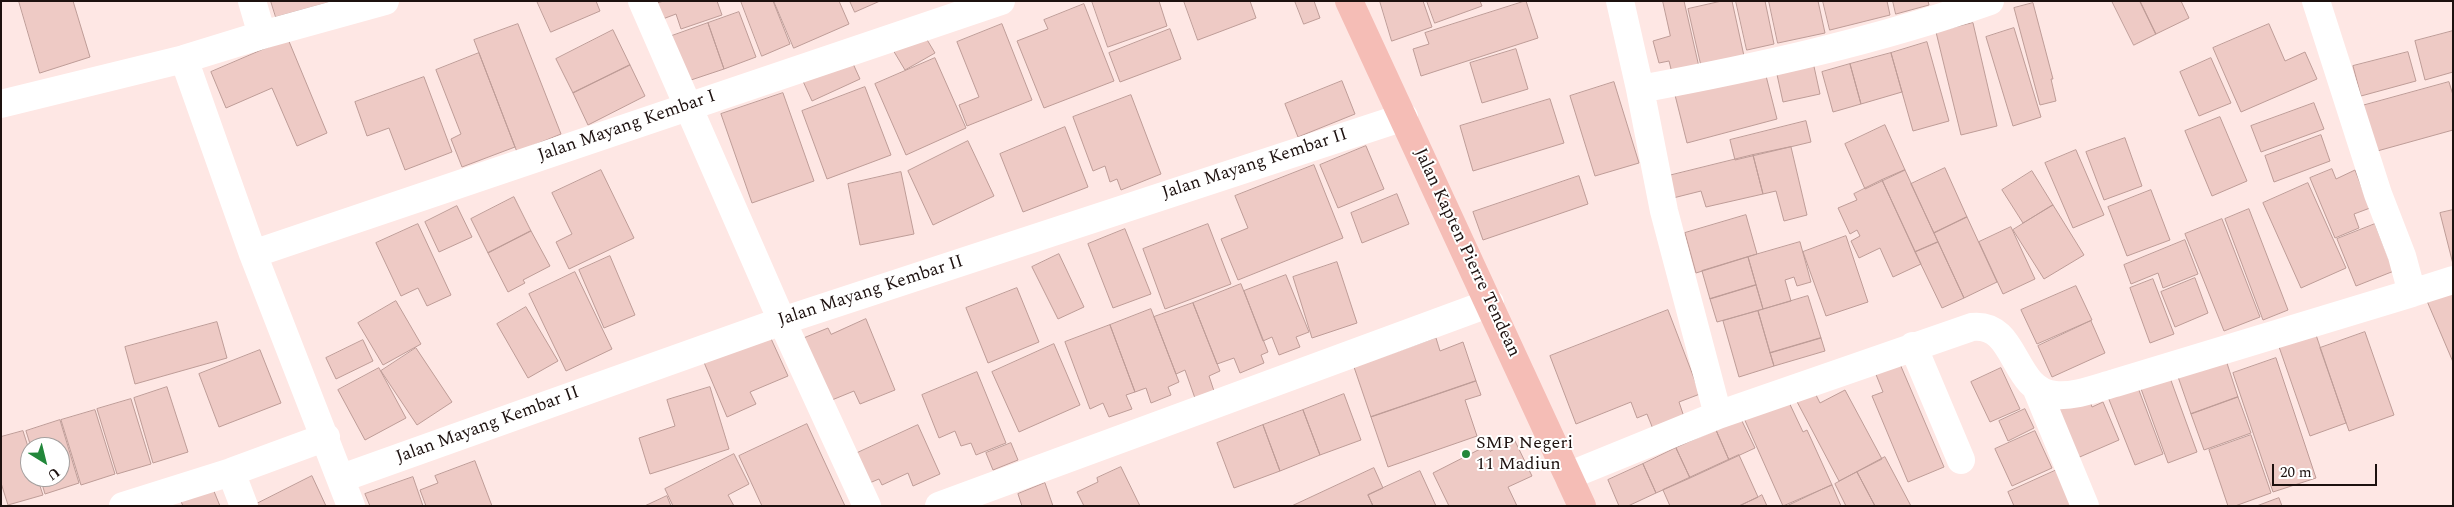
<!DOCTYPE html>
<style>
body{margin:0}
#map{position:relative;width:2454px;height:507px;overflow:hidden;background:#fee7e4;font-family:Spectral,serif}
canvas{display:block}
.frame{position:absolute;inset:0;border:2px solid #1d110f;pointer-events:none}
.north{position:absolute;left:20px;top:437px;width:50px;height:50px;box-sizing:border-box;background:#fff;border:1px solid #a5a09f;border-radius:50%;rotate:144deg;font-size:14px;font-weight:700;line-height:20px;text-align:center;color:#1d110f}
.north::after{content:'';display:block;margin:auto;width:18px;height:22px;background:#22873b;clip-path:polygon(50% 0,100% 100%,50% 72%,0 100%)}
.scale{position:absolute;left:2272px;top:464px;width:105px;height:22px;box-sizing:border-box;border:2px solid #1d110f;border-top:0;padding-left:6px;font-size:15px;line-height:18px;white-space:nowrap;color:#1d110f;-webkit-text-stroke:4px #fff;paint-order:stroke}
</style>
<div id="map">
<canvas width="2454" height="507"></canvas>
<div class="frame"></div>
<div class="north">U</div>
<div class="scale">20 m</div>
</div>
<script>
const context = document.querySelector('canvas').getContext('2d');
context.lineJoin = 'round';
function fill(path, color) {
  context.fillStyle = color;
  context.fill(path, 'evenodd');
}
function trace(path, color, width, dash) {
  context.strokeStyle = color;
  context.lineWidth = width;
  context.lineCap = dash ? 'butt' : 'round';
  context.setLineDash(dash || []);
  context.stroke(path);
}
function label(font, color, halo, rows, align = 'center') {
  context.font = font + ' Spectral,serif';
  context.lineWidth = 4;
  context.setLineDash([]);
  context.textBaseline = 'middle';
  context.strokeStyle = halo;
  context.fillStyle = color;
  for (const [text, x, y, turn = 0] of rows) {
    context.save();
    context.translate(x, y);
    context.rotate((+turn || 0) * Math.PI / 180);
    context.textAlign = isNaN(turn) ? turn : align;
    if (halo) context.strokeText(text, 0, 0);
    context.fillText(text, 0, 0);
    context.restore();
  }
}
const building = new Path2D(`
 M19,1H73L90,57L40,73Z
 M271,1H334L276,17Z
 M537,1H596L600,11L551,32Z
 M664,1H717L722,15L681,29L676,14L660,20L655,4Z
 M741,1H773L790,44L762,56Z
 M774,1H839L849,24L794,48Z
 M850,1H880L855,12Z
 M1092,1H1159L1167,26L1108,47Z
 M1184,1H1250L1256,18L1198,40Z
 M1295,1H1314L1320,18L1304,24Z
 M1380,1H1423L1432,27L1392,41Z
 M1427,1H1480L1482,6L1435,23Z
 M1526,1L1538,38L1421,76L1413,49L1429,44L1425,33Z
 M1663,1H1684L1699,67L1672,73L1669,61L1659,63L1653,41L1670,36Z
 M1722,1H1732L1744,56L1701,66L1688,9Z
 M1736,1H1765L1774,44L1747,50Z
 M1769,1H1818L1825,33L1778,43Z
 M1823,1H1887L1890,15L1830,30Z
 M1893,1H1928L1929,5L1896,14Z
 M2112,1H2140L2156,34L2134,45Z
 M2140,1H2181L2189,18L2156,34Z
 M2033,3L2053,79H2051L2056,101L2040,105L2014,8Z
 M1084,4L1114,81L1044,108L1017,41L1048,29L1044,20Z
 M739,12L756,57L724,69L708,23Z
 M708,23L724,69L685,82L669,37Z
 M1973,23L1997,126L1961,135L1936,32Z
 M518,24L561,134L517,152L474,40Z
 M1002,24L1032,100L967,126L959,105L979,97L957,42Z
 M2269,24L2285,61L2305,52L2317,79L2241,112L2213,48Z
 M2014,28L2041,117L2013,126L1986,37Z
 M1170,29L1181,59L1120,82L1109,53Z
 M613,30L630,65L573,93L556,59Z
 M2453,31V72L2425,80L2415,41Z
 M923,33L935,53L905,70L893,50Z
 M288,39L327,133L297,146L272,88L226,108L211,72Z
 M1927,42L1949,121L1913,131L1891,53Z
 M1516,49L1528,89L1482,103L1470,63Z
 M2408,52L2416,81L2361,96L2353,66Z
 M479,53L515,147L462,167L451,139L461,134L436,70Z
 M1891,53L1902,92L1861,104L1850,64Z
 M850,57L860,79L812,101L802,79Z
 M935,58L966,128L906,155L875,84Z
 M2211,58L2231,103L2199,116L2180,72Z
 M1813,62L1820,94L1783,102L1776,70Z
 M1850,64L1861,104L1833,112L1822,72Z
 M630,65L645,96L588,125L573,93Z
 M1764,68L1777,119L1687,143L1674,91Z
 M424,77L452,152L405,170L389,128L367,136L355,102Z
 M1342,81L1355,114L1298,137L1285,104Z
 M1614,82L1639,163L1595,176L1570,96Z
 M2449,82L2453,95V130L2370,153L2358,107Z
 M865,87L891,155L827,179L802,111Z
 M783,93L814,181L752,203L721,114Z
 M1131,95L1161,174L1121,190L1117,179L1110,182L1105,166L1093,171L1073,117Z
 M1550,99L1564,143L1473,171L1460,126Z
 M2314,103L2324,129L2261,152L2251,126Z
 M2220,117L2247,181L2212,196L2185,131Z
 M1806,121L1811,142L1735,160L1730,140Z
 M1885,125L1905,170L1865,189L1845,144Z
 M1065,127L1088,187L1023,212L1000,154Z
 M2321,135L2330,161L2274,182L2265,156Z
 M2125,138L2142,186L2104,200L2086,152Z
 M968,141L994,196L933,225L908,171Z
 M1366,146L1384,189L1338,208L1320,165Z
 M1791,147L1807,215L1784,221L1776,191L1763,194L1753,155Z
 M2076,150L2104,215L2073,228L2045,163Z
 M1753,155L1763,194L1706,207L1701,191L1673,198L1668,176Z
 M1314,165L1343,238L1238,280L1221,239L1248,228L1235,196Z
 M1945,168L1967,217L1934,233L1911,184Z
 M2332,169L2336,179L2355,170L2370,208L2354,214L2359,228L2335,238L2310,178Z
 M601,170L634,238L569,269L556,242L572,234L552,193Z
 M1905,170L1938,242L1915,252L1882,180Z
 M2032,171L2053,205L2023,223L2002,190Z
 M901,172L914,234L860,245L848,184Z
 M1579,176L1588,204L1483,240L1473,212Z
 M1882,180L1921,264L1893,277L1880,248L1859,258L1851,241L1860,236L1857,230L1850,234L1838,208L1857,200L1854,194Z
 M2308,183L2346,268L2301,288L2263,203Z
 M2151,190L2170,240L2127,256L2108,207Z
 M1397,194L1409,224L1362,243L1351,213Z
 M514,197L531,231L488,253L471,219Z
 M2053,205L2084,255L2044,279L2013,230Z
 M457,206L472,237L439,252L425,222Z
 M2249,209L2288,310L2263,320L2225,219Z
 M2453,210V264L2440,213Z
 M1746,215L1757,254L1696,273L1685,233Z
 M1967,217L1997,282L1964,298L1934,233Z
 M2222,219L2260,317L2224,331L2185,234Z
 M418,224L451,295L427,306L418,288L401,296L376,243Z
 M1208,224L1231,284L1165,309L1143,249Z
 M2375,224L2394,271L2356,286L2337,239Z
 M2011,227L2035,279L2003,294L1979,242Z
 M1125,229L1151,294L1113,308L1088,244Z
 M531,231L550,266L523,280L525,283L508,292L488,253Z
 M1846,236L1868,302L1826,316L1803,252Z
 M2185,240L2198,274L2163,288L2158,273L2131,284L2124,265Z
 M1800,242L1811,282L1797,286L1794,277L1785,280L1791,301L1763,309L1748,257Z
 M1938,242L1964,298L1942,308L1915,252Z
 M1059,254L1084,307L1058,319L1032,267Z
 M610,256L635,315L604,328L579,270Z
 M1748,257L1756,285L1710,299L1702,271Z
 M1337,262L1357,323L1312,338L1293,277Z
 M575,272L612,349L566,371L529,294Z
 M1286,275L1309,332L1296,337L1300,347L1279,355L1272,337L1263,341L1244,291Z
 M2195,278L2208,313L2175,327L2161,292Z
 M2153,279L2174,334L2150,343L2130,288Z
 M1241,284L1268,352L1261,355L1264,363L1240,373L1234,358L1217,364L1193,303Z
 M1756,285L1763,309L1717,322L1710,299Z
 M2076,286L2092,320L2037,344L2021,310Z
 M1017,288L1039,342L988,363L966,308Z
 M2453,290V362L2427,301Z
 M1808,296L1821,338L1770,353L1758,311Z
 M396,301L421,344L383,365L358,323Z
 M1193,303L1220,371L1209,376L1215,394L1196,401L1185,370L1176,374L1154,317Z
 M526,307L558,361L528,378L497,324Z
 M1151,309L1179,382L1168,387L1171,395L1151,403L1146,388L1135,392L1110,325Z
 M1668,310L1700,394L1679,402L1684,417L1653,429L1647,414L1637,418L1631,402L1576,424L1550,356Z
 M1758,311L1774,366L1739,377L1723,321Z
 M866,319L895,390L860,404L854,391L827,402L801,339L828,328L831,334Z
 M2091,321L2105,353L2052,377L2038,346Z
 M217,322L227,358L135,384L125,347Z
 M1110,325L1135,392L1126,395L1132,409L1109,417L1103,403L1090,409L1065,342Z
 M2314,329L2346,423L2310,436L2277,341Z
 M768,332L788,376L750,392L756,404L727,417L703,360Z
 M2365,332L2394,415L2349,431L2320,348Z
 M1436,338L1440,351L1463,342L1476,381L1371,417L1354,367Z
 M1821,338L1825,351L1774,366L1770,353Z
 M363,340L373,361L336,379L326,358Z
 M1054,344L1080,405L1019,432L992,372Z
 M416,348L452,402L417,425L381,371Z
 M260,350L281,403L219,427L199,374Z
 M2224,354L2238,397L2191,414L2176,371Z
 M1897,357L1944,467L1908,482L1872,396L1883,392L1873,367Z
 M2276,358L2316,478L2273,492L2233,373Z
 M379,368L406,418L365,440L338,390Z
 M2001,368L2020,409L1990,422L1971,382Z
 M977,372L1006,443L976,455L971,443L961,446L955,431L939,438L922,395Z
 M2169,375L2197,452L2168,463L2140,386Z
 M1476,381L1481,395L1465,400L1477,436L1388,467L1371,417Z
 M2137,385L2163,454L2135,465L2108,397Z
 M167,387L188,452L153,463L134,398Z
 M710,387L729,449L650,474L639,438L675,426L667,400Z
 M1812,387L1820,403L1845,390L1882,459L1839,481L1794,396Z
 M2087,393L2092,407L2103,402L2119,440L2075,459L2054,407Z
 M1344,394L1361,440L1320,455L1303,410Z
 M1786,396L1803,432L1807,430L1832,485L1783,506L1743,416Z
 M2238,397L2251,433L2204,450L2191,414Z
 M131,399L151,464L117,474L97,409Z
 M2025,409L2034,428L2008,441L1999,421Z
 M95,410L115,474L81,485L61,420Z
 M1303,410L1320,455L1280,471L1263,425Z
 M1741,419L1755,448L1729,460L1716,430Z
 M60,420L79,483L45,494L40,477H60V447H31L26,431Z
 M807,424L845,506H762L739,456Z
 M918,425L940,474L913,486L908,473L882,485L879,479L867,484L853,455Z
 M1263,425L1280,471L1234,488L1217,443Z
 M1716,430L1729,460L1690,478L1676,448Z
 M23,431L30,453V477H37L43,495L8,505L1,483V437Z
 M2035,431L2052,468L2012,486L1995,449Z
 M2251,435L2271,493L2235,506H2228L2209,450Z
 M1514,439L1532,476L1508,487L1517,506H1449L1433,473L1488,445L1490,451Z
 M1011,443L1018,460L993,470L986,453Z
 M1676,448L1690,478L1656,493L1643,464Z
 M734,454L749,484L728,495L734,506H673L665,489Z
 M1739,455L1758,497L1739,506H1670L1663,490Z
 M1885,457L1911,506H1875L1857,472Z
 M475,461L492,506H426L420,490L438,483L435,476Z
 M1643,464L1656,493L1628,506H1619L1608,480Z
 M1121,467L1140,506H1084L1077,492L1098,482L1097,478Z
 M1374,468L1383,488L1368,495L1373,506H1292Z
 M2059,469L2073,506H2014L2008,492Z
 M1420,471L1436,506H1373L1368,495Z
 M1857,472L1875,506H1846L1835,484Z
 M312,476L326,506H252Z
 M413,477L423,506H370L365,494Z
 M1045,483L1053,506H1022L1018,494Z
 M211,484L220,506H183L179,497Z
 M1832,485L1841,506H1787Z
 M1762,495L1767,506H1739L1758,497Z
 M667,496L671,506H645Z
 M2279,498L2282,506H2257Z`);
const minor = new Path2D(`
 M642,1L782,321L867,506
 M1620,1L1640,89L1664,211L1718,415
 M262,35L385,1
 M184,59L253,254L351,506
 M1640,89C1759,67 1876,41 1990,1
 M1,104L184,59L262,35L252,1
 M253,254L1001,1
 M2412,293L2453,280
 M1913,346L1961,460
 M2037,390L2085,506
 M231,472L244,506
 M1568,476L1718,415L1972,327C2018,322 2011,390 2055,395C2074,397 2097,388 2115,383L2412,293L2402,256L2378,194L2316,1
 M342,478L782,321L1404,117
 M123,506L231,472L326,437
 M939,506L1490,303`);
const major = new Path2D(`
 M1349,1L1582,506`);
const markers = [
 [1466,454,5,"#22873b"]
];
const streetNames = [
 ["Jalan Mayang Kembar I",627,127,-19],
 ["Jalan Mayang Kembar II",1255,165,-18],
 ["Jalan Kapten Pierre Tendean",1466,253,65],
 ["Jalan Mayang Kembar II",871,292,-18],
 ["Jalan Mayang Kembar II",488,426,-20]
];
const poiNames = [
 ["SMP Negeri",1476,444],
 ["11 Madiun",1476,465]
];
fill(building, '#eecac5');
trace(building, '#be9c97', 1);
trace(minor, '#fff', 28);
trace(major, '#f5bdb6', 28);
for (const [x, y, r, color] of markers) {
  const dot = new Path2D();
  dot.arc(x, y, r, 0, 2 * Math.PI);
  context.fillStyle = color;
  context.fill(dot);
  trace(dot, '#fff', 2);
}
label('18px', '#1d110f', '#fff', streetNames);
label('18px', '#1d110f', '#fff', poiNames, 'left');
</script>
